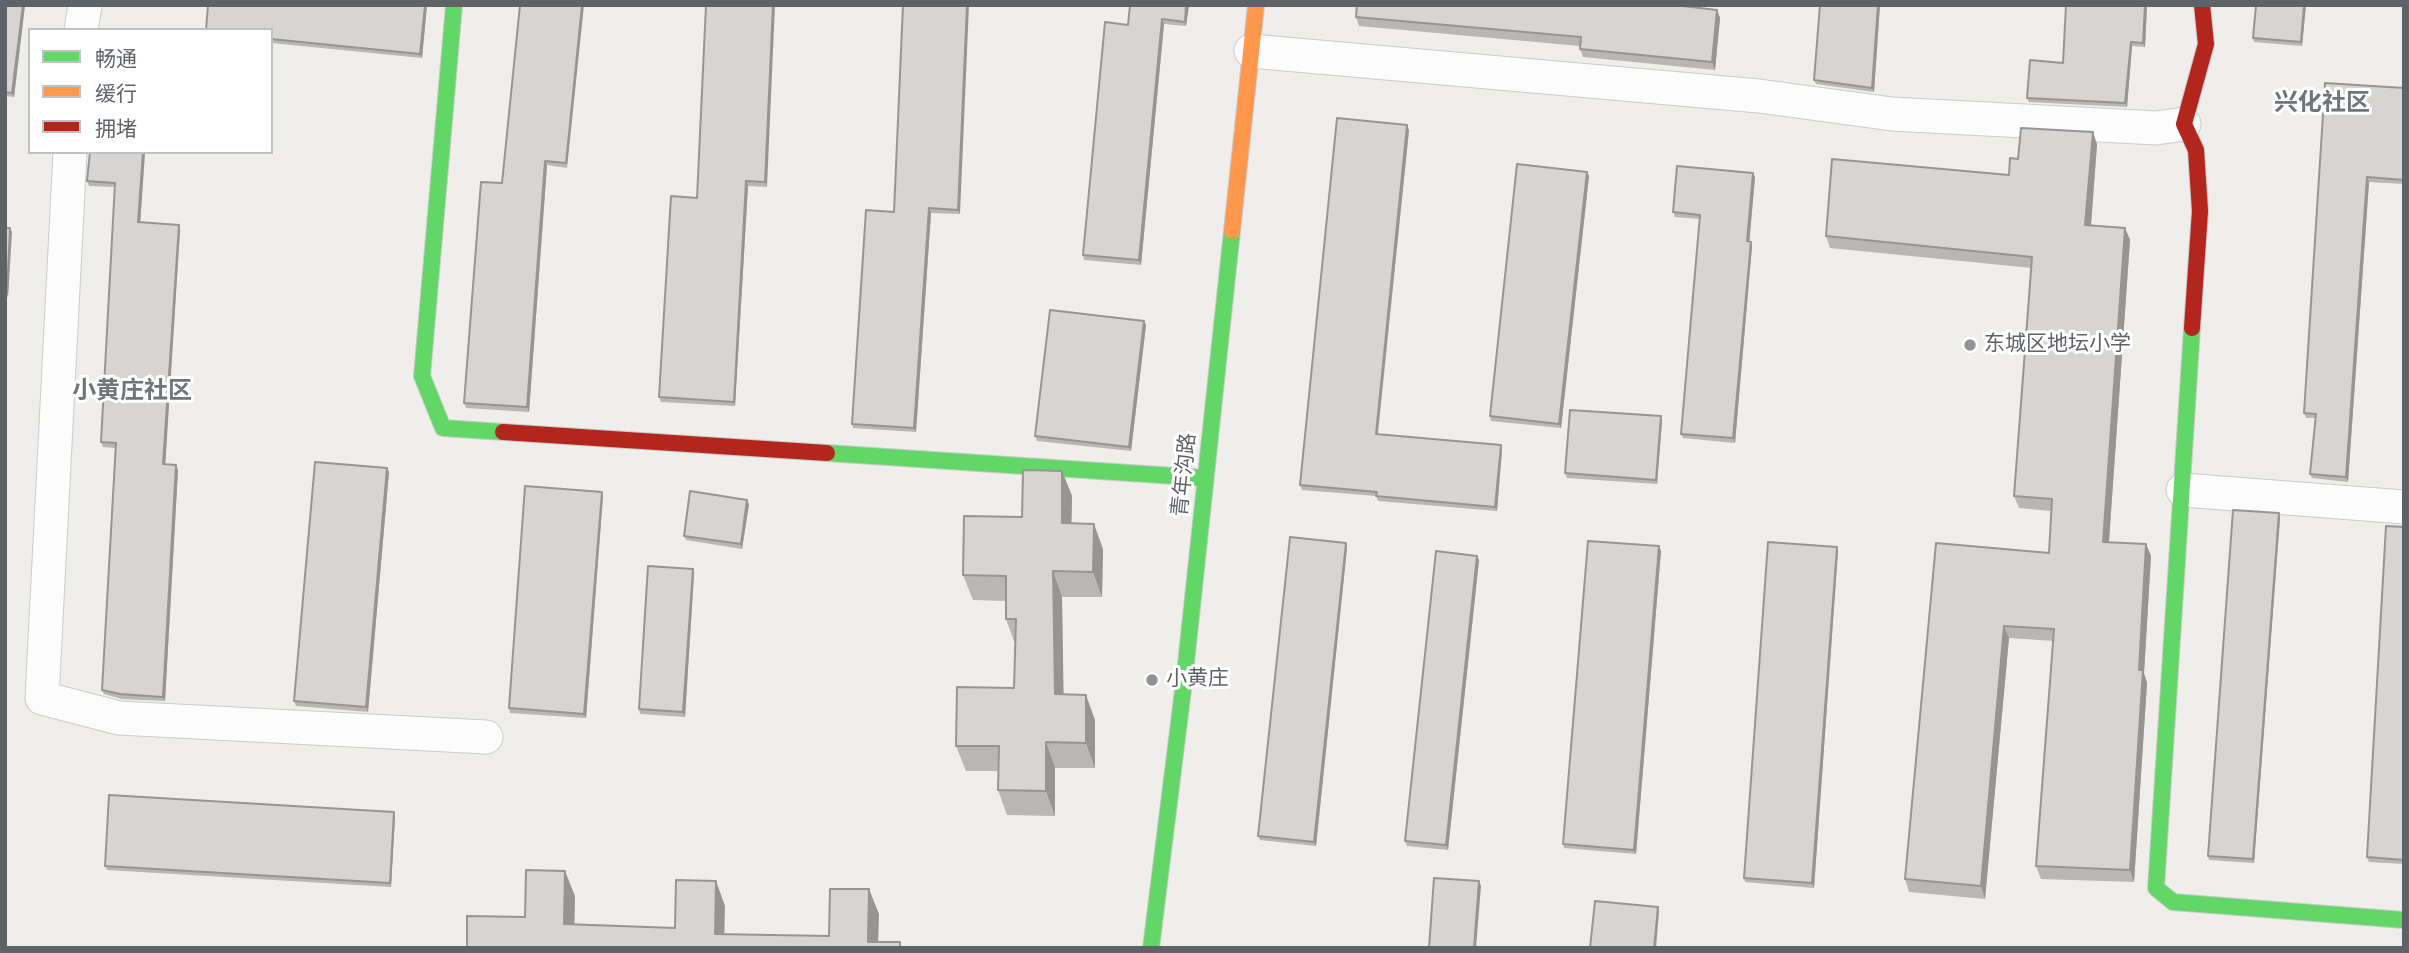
<!DOCTYPE html>
<meta charset="utf-8">
<style>
body{margin:0}
#map{position:relative;width:2409px;height:953px;overflow:hidden;background:#efeeea;font-family:"DejaVu Sans","Noto Sans SC",sans-serif}
canvas{display:block}
.frame{position:absolute;inset:0;border:7px solid #5f6368;pointer-events:none}
.legend{position:absolute;left:28px;top:28px;width:245px;height:126px;box-sizing:border-box;background:#fff;border:2px solid #bfc1c3;margin:0;padding:9px 12px;list-style:none;font-size:21px;color:#5f6368}
.legend li{display:flex;align-items:center;gap:14px;height:35px}
.legend b{width:35px;border:2px solid #bfc1c3}
</style>
<div id="map">
<canvas width="2409" height="953"></canvas>
<div class="frame"></div>
<ul class="legend">
<li><b style="height:9px;background:#63d668"></b>畅通</li>
<li><b style="height:9px;background:#ff974d"></b>缓行</li>
<li><b style="height:9px;background:#b3261e"></b>拥堵</li>
</ul>
</div>
<script>
const context = document.querySelector('canvas').getContext('2d');
context.lineJoin = 'round';
function trace(path, color, width, dash) {
  context.strokeStyle = color;
  context.lineWidth = width;
  context.lineCap = dash ? 'butt' : 'round';
  context.setLineDash(dash || []);
  context.stroke(path);
}
function fill(path, color) {
  context.fillStyle = color;
  context.fill(path, 'evenodd');
}
function label(font, color, halo, rows, align = 'center') {
  context.font = font + ' "DejaVu Sans","Noto Sans SC",sans-serif';
  context.lineWidth = 6;
  context.setLineDash([]);
  context.textBaseline = 'middle';
  context.strokeStyle = halo;
  context.fillStyle = color;
  for (const [text, x, y, turn = 0] of rows) {
    context.save();
    context.translate(x, y);
    context.rotate((+turn || 0) * Math.PI / 180);
    context.textAlign = isNaN(turn) ? turn : align;
    if (halo) context.strokeText(text, 0, 0);
    context.fillText(text, 0, 0);
    context.restore();
  }
}
const street = new Path2D(`
 M81,30L85,5
 M1251,51L1759,96L1892,114L2156,128L2184,124
 M70,152L42,698L119,718L486,737
 M2183,490L2404,507`);
const fast = new Path2D(`
 M454,5L422,376L443,428L503,432
 M2192,328L2156,888L2173,902L2404,920
 M827,453L1205,478
 M1151,948L1184,682L1232,231`);
const slow = new Path2D(`
 M1232,231L1256,5`);
const jam = new Path2D(`
 M2192,328L2200,211L2196,150L2184,124L2206,44L2202,5
 M503,432L827,453`);
const wall = new Path2D(`
 M5,5H25L14,97L5,96Z
 M208,5H427L422,58L271,43V30Z
 M520,5L567,168L547,165L529,412L466,408L464,403L502,183Z
 M706,5L767,187L748,186L735,406L661,402L659,397L697,198Z
 M903,5L960,214L931,213L916,432L853,428L852,424L894,212Z
 M1130,5H1189L1186,26L1164,24L1141,265L1084,260L1083,255L1128,25Z
 M1357,5H1678L1717,10L1720,18L1715,70L1583,57L1580,49V46L1359,26L1356,17Z
 M1880,5L1874,92L1816,84L1814,80Z
 M2147,5L2145,47L2132,46L2127,107L2029,102L2027,98L2063,63Z
 M2306,5L2302,46L2254,42L2253,38Z
 M2325,83L2404,88V184L2369,182L2348,482L2312,478L2310,474L2315,418H2306L2304,413Z
 M1409,130L1378,434L1501,445L1502,450L1497,511L1378,501L1376,496L1302,490L1300,485Z
 M2097,144L2091,226L2125,228L2130,240L2109,542L2146,544L2151,556L2144,673L2147,683L2134,882L2041,879L2036,866L2054,641L2009,638L1985,899L1909,892L1905,879L1936,543L2049,553L2051,511L2019,508L2014,496L2032,268L1830,248L1826,236L2009,175L2018,159Z
 M90,152H145L140,222L180,230L165,464L178,470L165,701L122,699L104,694L102,690L115,448L103,447L101,442L115,187L89,186L87,181Z
 M1587,172L1589,176L1561,428L1491,421L1490,416Z
 M1755,177L1749,241L1752,246L1735,443L1683,438L1681,434L1700,219L1675,217L1673,212Z
 M1144,321L1146,325L1131,451L1037,441L1035,436Z
 M1662,421L1657,484L1567,478L1565,473Z
 M387,468L389,472L368,712L296,706L294,701Z
 M1062,471L1072,496L1071,523L1103,549L1102,597H1062L1063,694L1095,720V768H1055V816L1007,815L998,790V771H966L956,746L1014,688L1015,644L1006,619V601L973,600L963,575L1022,517Z
 M603,496L586,718L510,713L509,708Z
 M749,504L742,549L686,540L684,536Z
 M2280,518L2254,863L2209,860L2208,856Z
 M2404,527V864L2369,862L2367,857Z
 M1346,543L1347,548L1316,846L1260,840L1258,836Z
 M1659,546L1661,551L1636,854L1564,848L1563,844Z
 M1838,551L1814,888L1745,882L1744,878Z
 M1477,556L1479,560L1448,850L1407,846L1405,841Z
 M694,574L685,717L640,714L639,709Z
 M395,817L391,887L107,870L105,866Z`);
const shadedWall = new Path2D(`
 M23,5H25L14,97L12,93Z
 M425,5H427L422,58L420,54Z
 M582,5H584L567,168L566,163Z
 M773,5H775L767,187L765,182Z
 M967,5H969L960,214L958,210Z
 M1186,5H1189L1186,26L1185,22Z
 M1878,5H1880L1874,92L1872,88Z
 M2145,5H2147L2145,47L2143,43Z
 M2304,5H2306L2302,46L2301,42Z
 M1717,10L1720,18L1715,70L1712,62Z
 M1162,19L1164,24L1141,265L1139,260Z
 M2131,42L2132,46L2127,107L2125,103Z
 M1407,125L1409,130L1377,439L1376,434Z
 M2093,132L2097,144L2090,237L2085,225Z
 M143,152H145L140,226L138,222Z
 M545,161L547,165L529,412L527,407Z
 M1587,172L1589,176L1561,428L1559,424Z
 M1753,173L1755,177L1749,246L1747,241Z
 M2367,177L2369,182L2348,482L2346,477Z
 M746,181L748,186L735,406L734,402Z
 M929,208L931,213L916,432L914,428Z
 M179,225L180,230L165,469L163,464Z
 M10,228L12,232L8,298L7,294Z
 M2125,228L2130,240L2108,554L2103,542Z
 M1751,242L1752,246L1735,443L1733,438Z
 M1144,321L1146,325L1131,451L1129,447Z
 M1661,416L1662,421L1657,484L1656,480Z
 M1501,445L1502,450L1497,511L1495,507Z
 M176,465L178,470L165,701L163,697Z
 M387,468L389,472L368,712L366,707Z
 M1062,471L1072,496L1071,548L1062,523Z
 M602,492L603,496L586,718L584,714Z
 M747,500L749,504L742,549L741,544Z
 M2279,513L2280,518L2254,863L2253,859Z
 M1094,524L1103,549L1102,597L1093,572Z
 M1346,543L1347,548L1316,846L1314,842Z
 M2146,544L2151,556L2144,673L2147,683L2134,882L2130,870L2139,670Z
 M1659,546L1661,551L1636,854L1634,850Z
 M1837,547L1838,551L1814,888L1812,883Z
 M1477,556L1479,560L1448,850L1446,845Z
 M693,569L694,574L685,717L683,712Z
 M1053,571L1062,597L1064,719L1055,694Z
 M2004,626L2009,638L1985,899L1981,886Z
 M1086,695L1095,720V768L1086,743Z
 M1046,742L1055,768V816L1046,791Z
 M394,812L395,817L391,887L390,883Z
 M565,871L575,896L574,948L564,924Z
 M716,881L725,906L724,948L715,934Z
 M1479,881L1481,886L1476,948H1474Z
 M869,889L879,914L878,948L868,942Z
 M1658,907L1659,912L1656,948H1654Z`);
const building = new Path2D(`
 M5,5H23L12,93L5,92Z
 M208,5H425L420,54L271,39V30H206Z
 M520,5H582L566,163L545,161L527,407L464,403L481,182L502,183Z
 M706,5H773L765,182L746,181L734,402L659,397L671,196L697,198Z
 M903,5H967L958,210L929,208L914,428L852,424L866,210L894,212Z
 M1130,5H1186L1185,22L1162,19L1139,260L1083,255L1105,22L1128,25Z
 M1357,5H1674L1717,10L1712,62L1580,49L1581,37L1356,17Z
 M1820,5H1878L1872,88L1814,80Z
 M2066,5H2145L2143,43L2131,42L2125,103L2027,98L2030,60L2063,63Z
 M2256,5H2304L2301,42L2253,38Z
 M2325,83L2404,88V180L2367,177L2346,477L2310,474L2316,414L2304,413Z
 M1337,118L1407,125L1376,434L1501,445L1495,507L1376,496L1377,492L1300,485Z
 M2021,128L2093,132L2085,225L2125,228L2103,542L2146,544L2139,670H2143L2130,870L2036,866L2054,629L2004,626L1981,886L1905,879L1936,543L2049,553L2052,499L2014,496L2032,257L1826,236L1832,159L2009,175L2010,158L2018,159Z
 M90,152H143L138,222L179,225L163,464L176,465L163,697L120,694L102,690L116,443L101,442L115,183L87,181Z
 M1517,164L1587,172L1559,424L1490,416Z
 M1677,166L1753,173L1747,241L1751,242L1733,438L1681,434L1700,215L1673,212Z
 M5,228H10L7,294H5Z
 M1050,310L1144,321L1129,447L1035,436Z
 M1570,410L1661,416L1656,480L1565,473Z
 M315,462L387,468L366,707L294,701Z
 M1023,470L1062,471V523L1094,524L1093,572L1053,571L1055,694L1086,695V743L1046,742V791L998,790L999,746H956L957,687L1014,688L1016,619H1006V576L963,575L964,516L1022,517Z
 M525,486L602,492L584,714L509,708Z
 M690,491L747,500L741,544L684,536Z
 M2233,510L2279,513L2253,859L2208,856Z
 M2386,526L2404,527V860L2367,857Z
 M1290,537L1346,543L1314,842L1258,836Z
 M1588,541L1659,546L1634,850L1563,844Z
 M1768,542L1837,547L1812,883L1744,878Z
 M1436,551L1477,556L1446,845L1405,841Z
 M648,566L693,569L683,712L639,709Z
 M109,795L394,812L390,883L105,866Z
 M526,870L565,871L564,924L675,928L676,880L716,881L715,934L829,936L830,889H869L868,942H900V948H467V916L525,917Z
 M1434,878L1479,881L1474,948H1429Z
 M1595,901L1658,907L1654,948H1590Z`);
const markers = [
 [1970,345,7,"#919496"],
 [1152,680,7,"#919496"]
];
const poiNames = [
 ["东城区地坛小学",1984,345],
 ["小黄庄",1166,680]
];
const streetNames = [
 ["青年沟路",1185,475,-84]
];
const quarterNames = [
 ["兴化社区",2322,104],
 ["小黄庄社区",132,392]
];
trace(street, '#cbcccc', 35);
trace(fast, '#cacacb', 18);
trace(slow, '#cacacb', 18);
trace(jam, '#cacacb', 18);
trace(street, '#fdfcfc', 33);
trace(fast, '#63d668', 16);
trace(slow, '#ff974d', 16);
trace(jam, '#b3261e', 16);
fill(wall, '#b8b7b5');
fill(shadedWall, '#969594');
fill(building, '#d6d5d3');
trace(building, '#969594', 2);
for (const [x, y, r, color] of markers) {
  const dot = new Path2D();
  dot.arc(x, y, r, 0, 2 * Math.PI);
  context.fillStyle = color;
  context.fill(dot);
  trace(dot, '#fff', 2.5);
}
label('21px', '#5f6368', '#fff', poiNames, 'left');
label('21px', '#5f6368', '#fff', streetNames);
label('bold 24px', '#70757a', '#fff', quarterNames);
</script>
